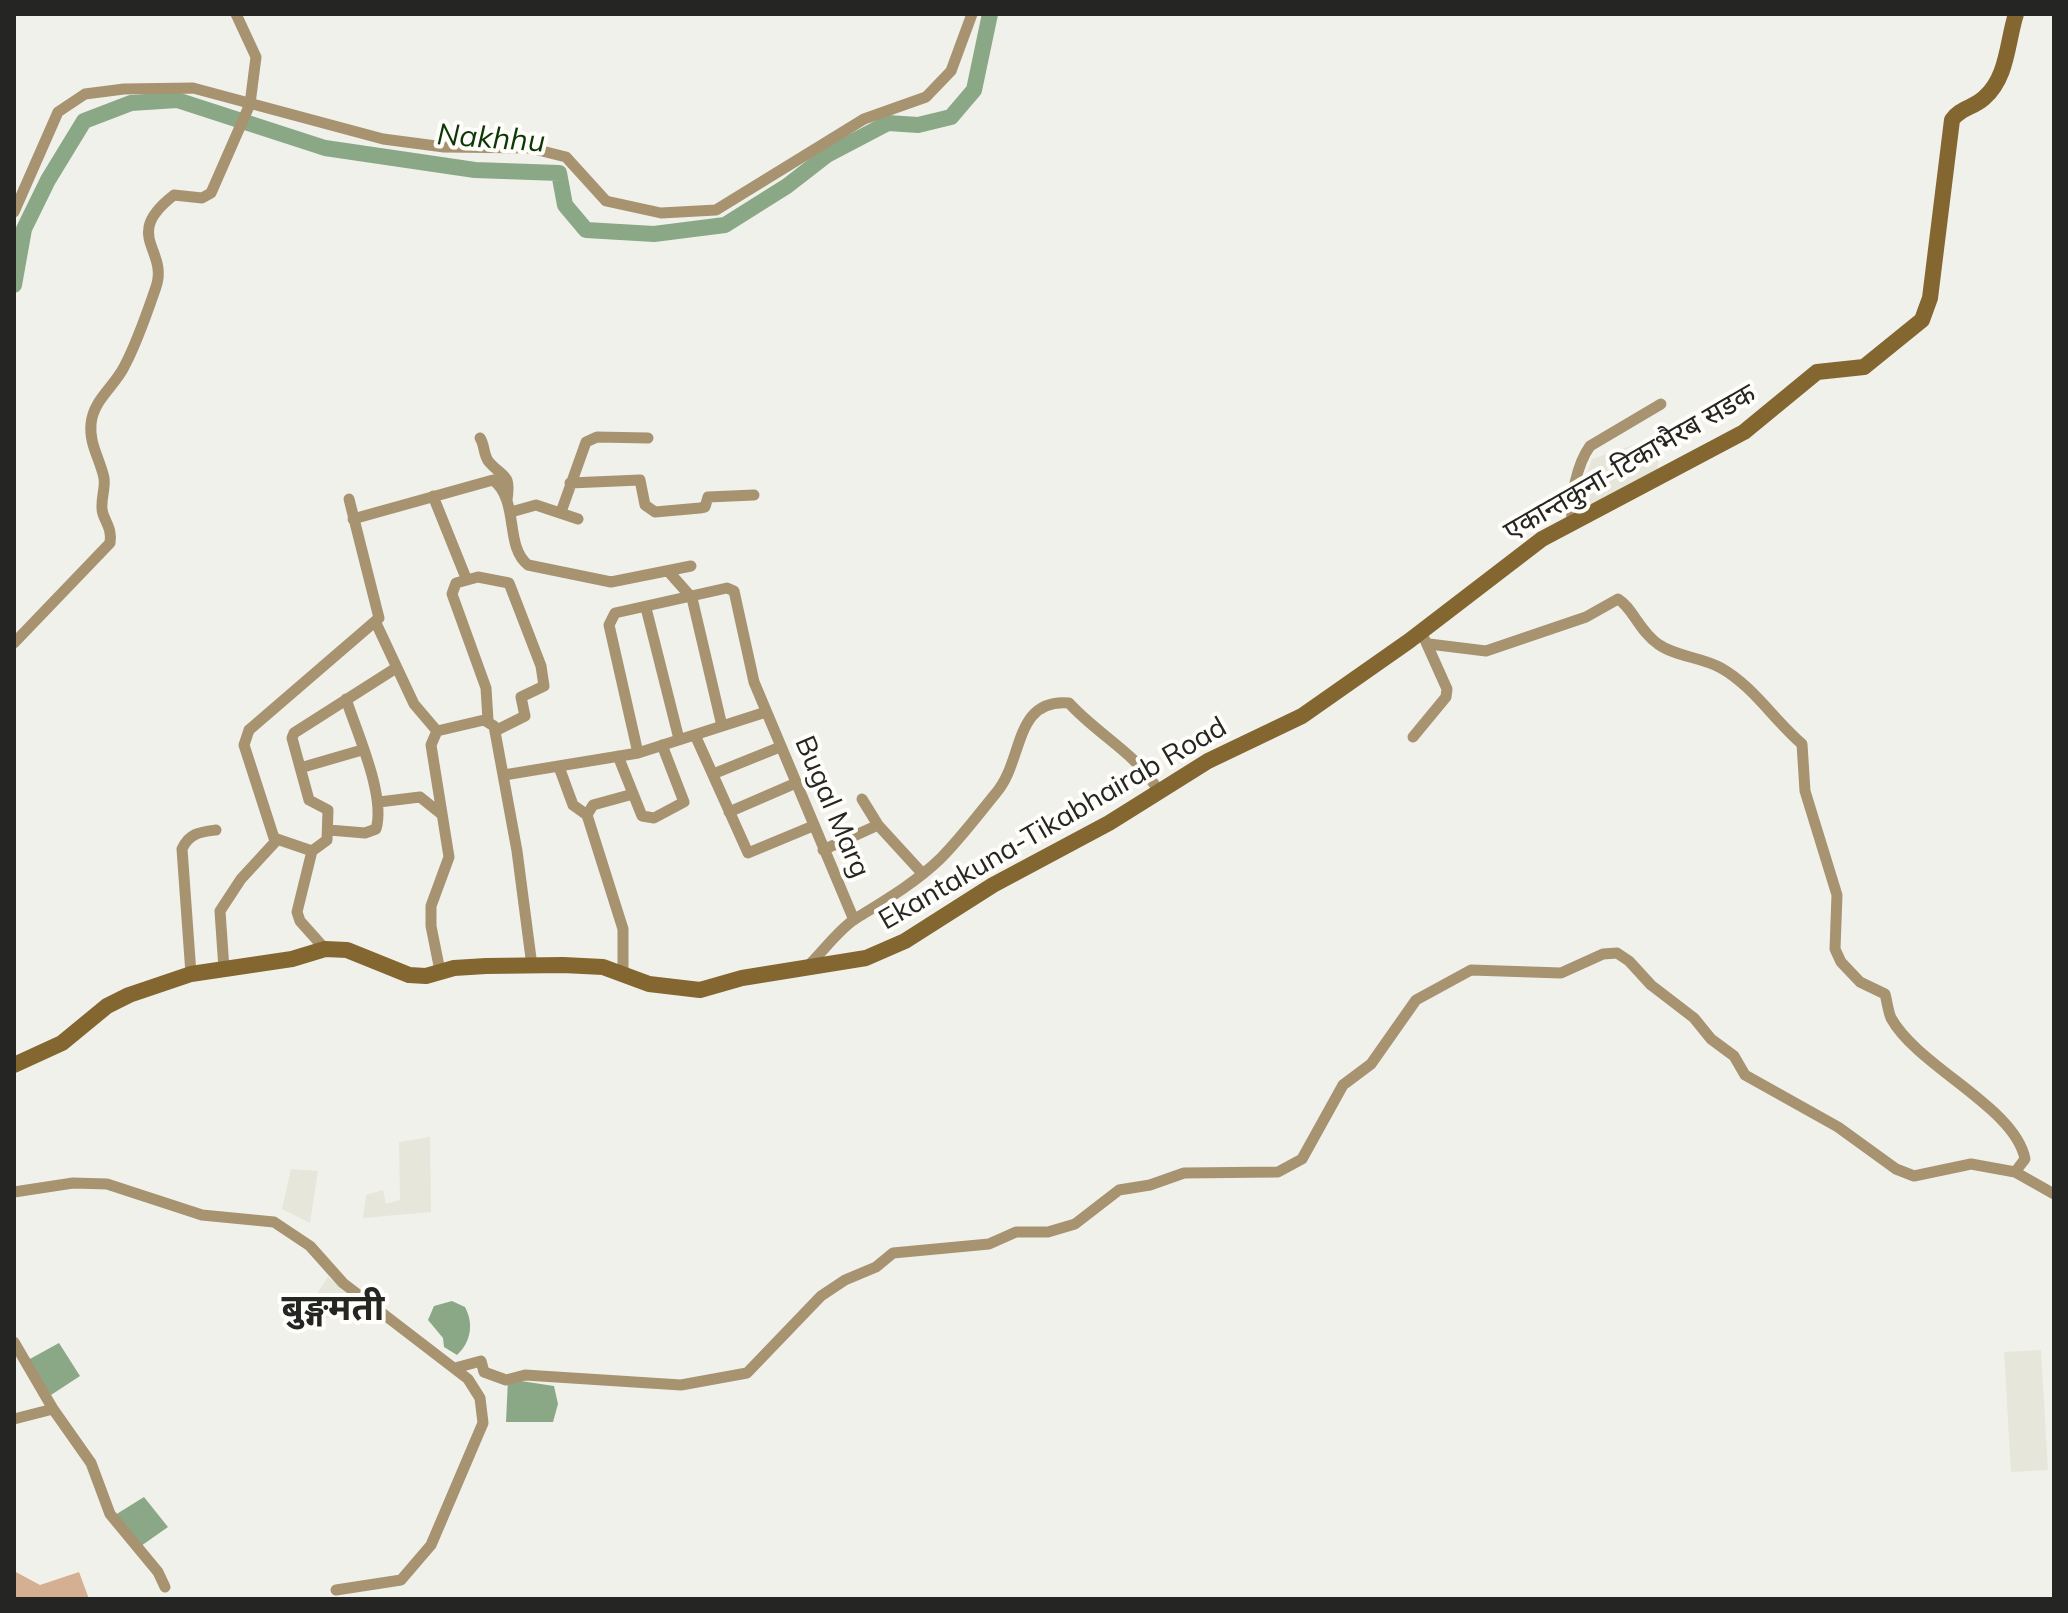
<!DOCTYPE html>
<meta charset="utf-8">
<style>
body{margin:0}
#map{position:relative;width:2068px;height:1613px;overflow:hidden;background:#f1f1ec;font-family:Mulish,sans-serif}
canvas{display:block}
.frame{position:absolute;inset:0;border:16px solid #252524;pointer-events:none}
</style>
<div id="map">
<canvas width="2068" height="1613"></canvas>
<div class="frame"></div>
</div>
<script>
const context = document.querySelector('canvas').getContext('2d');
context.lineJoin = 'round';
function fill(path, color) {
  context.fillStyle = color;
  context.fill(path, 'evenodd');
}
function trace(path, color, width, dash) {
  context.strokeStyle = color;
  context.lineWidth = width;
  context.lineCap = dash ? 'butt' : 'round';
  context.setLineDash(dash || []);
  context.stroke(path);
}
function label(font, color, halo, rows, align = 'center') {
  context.font = font + ' Mulish,"Noto Sans Devanagari",sans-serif';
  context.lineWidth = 8;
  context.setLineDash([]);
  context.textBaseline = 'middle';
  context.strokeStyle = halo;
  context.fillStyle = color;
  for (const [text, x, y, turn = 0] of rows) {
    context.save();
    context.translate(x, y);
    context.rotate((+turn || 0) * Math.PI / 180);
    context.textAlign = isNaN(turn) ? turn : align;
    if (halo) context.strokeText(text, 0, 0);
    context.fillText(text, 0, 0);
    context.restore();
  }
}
const built = new Path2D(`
 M1661,436L1657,475L1596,508L1573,512L1592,459Z
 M430,1137L431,1212L363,1218L366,1195L383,1190L386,1204L400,1200L399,1142Z
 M291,1169L318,1171L310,1223L282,1209Z
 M328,1277L363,1304V1312L348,1317L300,1319Z
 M2041,1350L2048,1470L2011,1472L2004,1352Z`);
const forest = new Path2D(`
 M14,1571L40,1585L79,1572L89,1599H14Z`);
const water = new Path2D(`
 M452,1301L465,1307C474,1324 471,1342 457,1355L444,1347L443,1338L428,1320L434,1306Z
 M59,1343L80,1376L51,1395L28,1360Z
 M508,1379L554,1386L558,1404L553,1422H506Z
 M144,1497L168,1527L141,1546L115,1515Z`);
const river = new Path2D(`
 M14,285L24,229L48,180L84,121L131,103L177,100L325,148L475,170L559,173L565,205L586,230L654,234L725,225L787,186L827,155L888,123L918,125L951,117L974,90L990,14`);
const minor = new Path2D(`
 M14,212L58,112L85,94L124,89L193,88L383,139L444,147L530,148L566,157L606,201L661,213L716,210L864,119L926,97L951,71L972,14
 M480,438C485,445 483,455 489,462C504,479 511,473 507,500
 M570,483L640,480L645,505L655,512L700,508L705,507L708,497L754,495
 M433,496L466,578
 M511,512L536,505L578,519
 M561,512L586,442L597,437L648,438
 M353,519L493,480C520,501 504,546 528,565L611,582L691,566
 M1572,520C1570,498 1577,464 1590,446L1661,404
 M668,571L692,598L722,726
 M646,608L679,739
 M376,623L414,704L437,731
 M14,643L110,543C112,530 107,525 103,514C99,503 106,489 104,478C100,459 89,444 91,424C93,400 114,387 124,367C137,343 147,313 156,287C169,249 121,236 174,195L202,198L211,193L250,104L256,57L236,14
 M1429,644L1486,651L1586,617L1618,599C1632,607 1640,632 1658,644C1676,657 1702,657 1721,668C1753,686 1774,720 1802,744L1805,791L1837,895L1835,949L1841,962L1860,982L1885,994C1887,1001 1888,1011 1891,1018C1918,1067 2015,1107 2025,1159L2015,1172
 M488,720L486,688L452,594L456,583L478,577L509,583L541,666L544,686L521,697L525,716L495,731
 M695,735L748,853L813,826
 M1413,737L1446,697L1447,689L1425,640
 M638,753L609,625L615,613L727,588L734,591L754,682L854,920
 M618,756L642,816L654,818L684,802L662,745
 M559,767L573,805L587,815
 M300,768L362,750
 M713,774L780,747
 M504,775L638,753L766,712
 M862,799L878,825L922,873
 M379,802L420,797L440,813
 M729,812L796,783
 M329,830L365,833L376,829C386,796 357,733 346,699
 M823,850L878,825
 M312,851L327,840L328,810L309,800L292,738L294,733L396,668
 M325,949L300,921L297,912L312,851L274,838L244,745L249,730L379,618L349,499
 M807,967C822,953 837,931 855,919C884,901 915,883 940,859C960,839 978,815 996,793C1024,761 1013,698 1069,703C1098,735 1135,752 1158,790
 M224,969L220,911L241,879L276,841
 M440,971L431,926V906L449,857L431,745L437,731L484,720L494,726L517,851L532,966
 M623,973V929L587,815L593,805L633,794
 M191,974L182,849C189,833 200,832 216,830
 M14,1192L73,1183L107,1184L202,1215L274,1222L310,1246L343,1283L468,1379L480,1398L483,1423L431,1545L401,1580L336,1590
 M14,1342L53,1409L91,1463L110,1514L158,1572L165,1587
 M455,1368L481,1361L484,1372L506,1380L525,1375L681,1385L747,1373L821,1296L845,1280L876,1267L893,1253L989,1244L1016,1232H1048L1075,1224L1119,1190L1150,1185L1184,1173L1278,1172L1302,1159L1343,1085L1371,1064L1416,1000L1471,970L1561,973L1603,954L1617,953L1629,961L1651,985L1694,1018L1711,1039L1734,1056L1745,1075L1838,1127L1896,1169L1914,1176L1971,1164L2015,1172L2054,1194
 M14,1419L53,1409`);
const secondary = new Path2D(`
 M14,1065L62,1043L107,1006L129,995L191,974L292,959L325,949L347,950L409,975L426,976L454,968L486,966L563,965L603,967L649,984L700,990L742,978L866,958L905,941L993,885L1109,823L1208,761L1302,716L1409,641L1542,539L1744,432L1817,372L1864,367L1922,320L1930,298L1952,120C1960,108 1973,108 1984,98C2008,77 2007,42 2016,14`);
const streetNames = [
 ["एकान्तकुना-टिकाभैरब सडक",1630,463,-30],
 ["Bugal Marg",832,807,67],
 ["Ekantakuna-Tikabhairab Road",1053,824,-30]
];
const waterNames = [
 ["Nakhhu",491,139,4]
];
const districtNames = [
 ["बुङ्गमती",333,1309]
];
fill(built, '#e7e6da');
fill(forest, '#d5af91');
fill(water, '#8aa886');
trace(river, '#8aa886', 16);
trace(minor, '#a89371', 11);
trace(secondary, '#846630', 16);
label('28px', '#252524', '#fffefa', streetNames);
label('italic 30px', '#0c3807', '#fffefa', waterNames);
label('bold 36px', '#252524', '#fffefa', districtNames);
</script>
